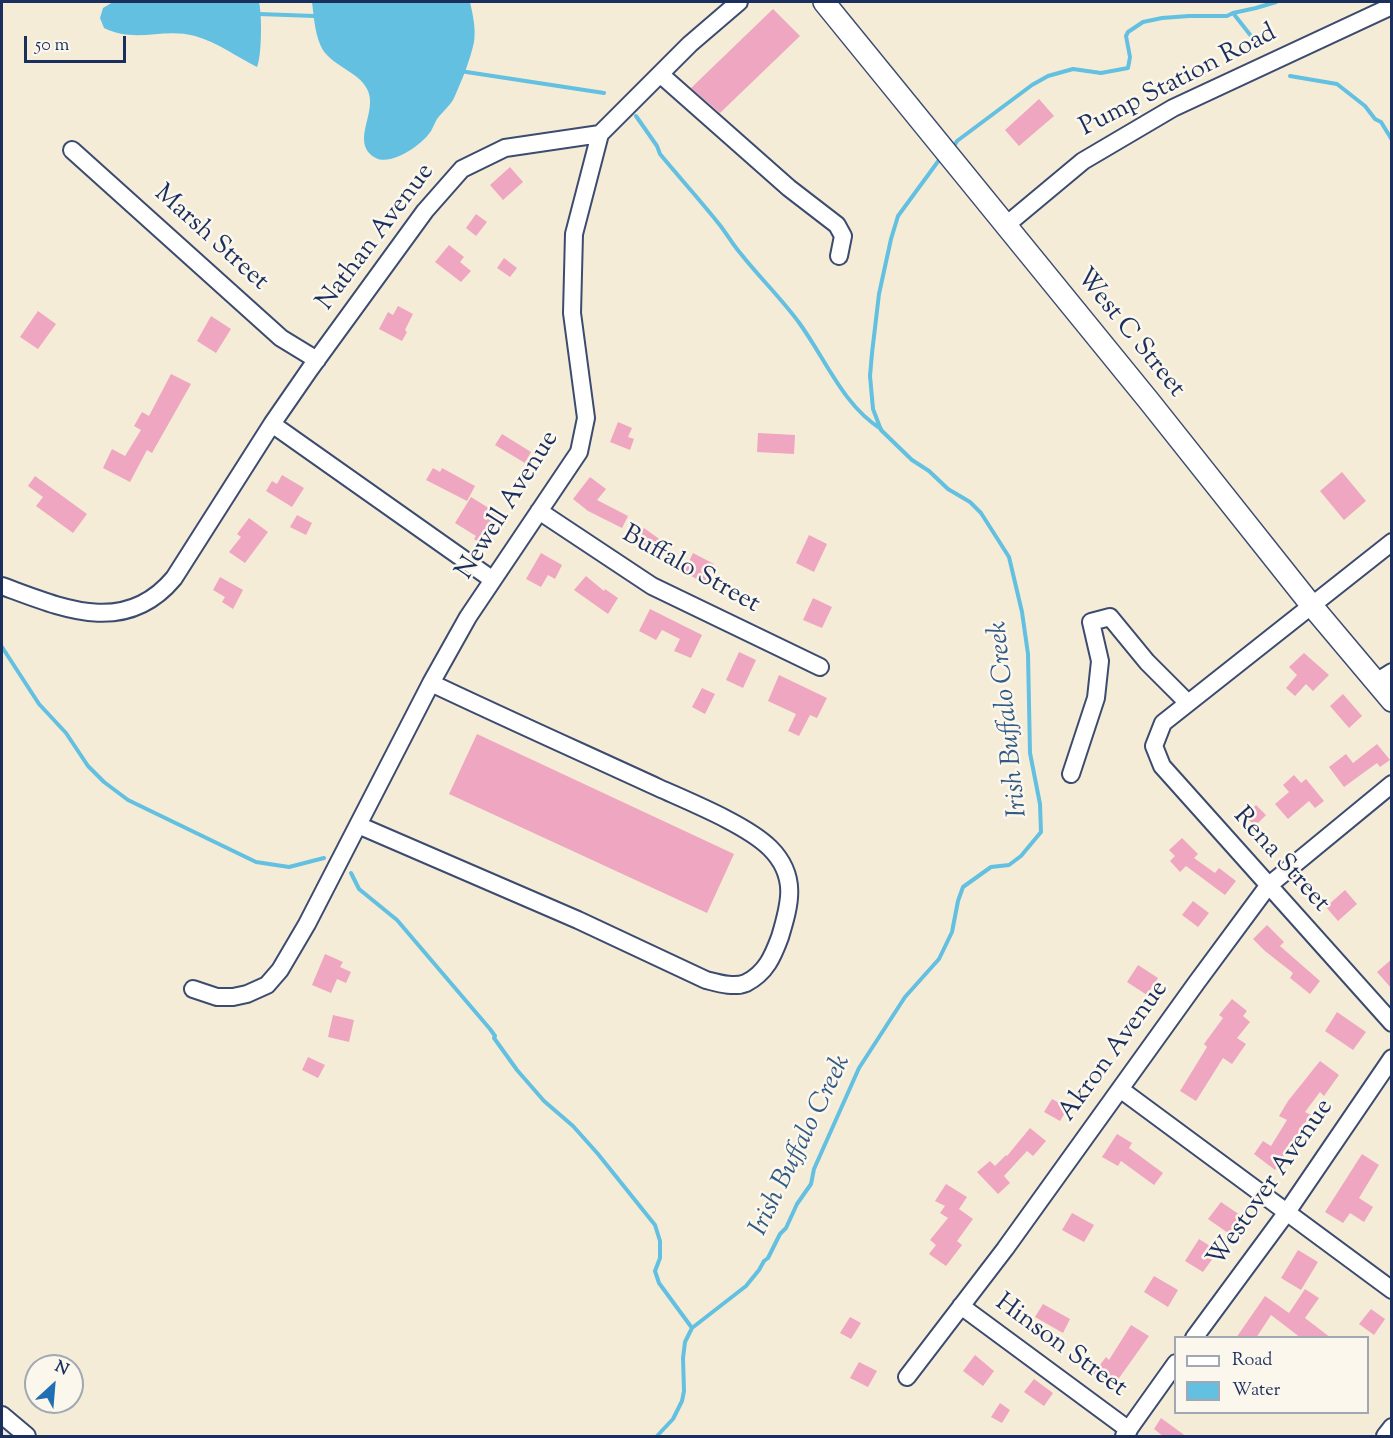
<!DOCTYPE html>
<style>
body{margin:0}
#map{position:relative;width:1393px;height:1438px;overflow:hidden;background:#f5ecd7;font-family:"Sorts Mill Goudy",serif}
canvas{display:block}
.frame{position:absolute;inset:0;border:3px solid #1b2f5e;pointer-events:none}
.legend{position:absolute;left:1174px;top:1336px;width:195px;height:78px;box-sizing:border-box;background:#fbf7ec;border:2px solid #a1a7b3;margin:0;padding:8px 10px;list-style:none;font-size:18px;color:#1b2f5e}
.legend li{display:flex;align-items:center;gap:12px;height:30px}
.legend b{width:30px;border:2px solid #a1a7b3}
.north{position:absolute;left:24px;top:1354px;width:60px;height:60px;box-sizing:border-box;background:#fbf7ec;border:2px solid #a1a7b3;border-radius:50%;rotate:26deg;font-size:16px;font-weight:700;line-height:24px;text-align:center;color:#1b2f5e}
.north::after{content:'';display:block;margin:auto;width:21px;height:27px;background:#1f6fb2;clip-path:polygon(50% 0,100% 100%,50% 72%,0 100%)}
.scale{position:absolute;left:24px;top:36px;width:102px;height:27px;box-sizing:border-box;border:3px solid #1b2f5e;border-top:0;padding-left:8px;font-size:18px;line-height:21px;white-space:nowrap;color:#1b2f5e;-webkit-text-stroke:4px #fbf7ec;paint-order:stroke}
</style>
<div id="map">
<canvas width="1393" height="1438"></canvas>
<div class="frame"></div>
<ul class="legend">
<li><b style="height:8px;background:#fff"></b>Road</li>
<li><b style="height:16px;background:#63c0e1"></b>Water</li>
</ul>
<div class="north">N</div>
<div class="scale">50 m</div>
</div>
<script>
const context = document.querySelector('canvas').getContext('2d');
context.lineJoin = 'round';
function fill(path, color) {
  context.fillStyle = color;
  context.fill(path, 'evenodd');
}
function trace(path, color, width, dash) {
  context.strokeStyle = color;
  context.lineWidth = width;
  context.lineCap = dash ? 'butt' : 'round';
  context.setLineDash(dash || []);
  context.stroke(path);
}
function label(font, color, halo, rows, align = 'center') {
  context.font = font + ' "Sorts Mill Goudy",serif';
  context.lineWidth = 5;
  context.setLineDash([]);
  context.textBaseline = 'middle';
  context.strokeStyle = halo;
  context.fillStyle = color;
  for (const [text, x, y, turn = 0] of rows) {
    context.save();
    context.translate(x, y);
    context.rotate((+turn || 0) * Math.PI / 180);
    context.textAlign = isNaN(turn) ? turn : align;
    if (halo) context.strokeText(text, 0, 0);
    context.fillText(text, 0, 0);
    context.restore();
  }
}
const water = new Path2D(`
 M113,2H259C262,14 262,56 257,67C237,57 217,42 195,36C162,27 137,44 104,28L100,18L103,8Z
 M312,2H470C473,15 476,29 474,42C470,61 462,80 454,98C450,106 442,112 437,119C435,123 433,127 431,131C423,144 390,168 374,157C350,141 379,111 367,89C360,74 337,67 326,54C315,41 314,17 312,2Z`);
const stream = new Path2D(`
 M1233,13L1255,41
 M259,14L314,16L317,18
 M460,71L604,93
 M1290,76L1337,84L1365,106L1375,119L1381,122L1392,140
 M636,116L657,146L660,154C679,177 700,200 719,224C727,234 733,245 741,254C760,278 782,299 800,324C826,360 843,405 881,429
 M953,148L957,141L1032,85L1048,76L1073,69L1101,73L1128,68L1130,57L1126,36L1128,32L1143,22L1162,18L1189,16H1227L1233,13L1256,8L1276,2
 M2,647L39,704L66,733L88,766L104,782L128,800L256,862L289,867L324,858
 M351,873L359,889L397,920L490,1029L495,1036L494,1038L517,1070L544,1101L573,1126L598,1154L655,1225L660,1241V1258L655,1271L659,1283L692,1328
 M657,1436L673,1419L682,1401L684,1391L683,1358L685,1342L692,1328L746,1286L759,1270L764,1261L768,1258L780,1234L786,1228L797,1204L811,1184L814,1169L859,1068L905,997L939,959L952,932L958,901L963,887L991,867L1009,865L1021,856L1041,832L1040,804L1030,753L1028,654L1022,612L1009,557L981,513L970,502L948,489L929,471L912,460L881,430L873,409L870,376L872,353L879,294L891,239L898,216L942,156`);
const building = new Path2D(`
 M773,9L800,36L720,113L691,88Z
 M1039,99L1054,116L1019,146L1005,130Z
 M510,167L523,182L503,200L490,185Z
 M476,214L487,222L476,236L466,228Z
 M449,245L464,257L460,262L471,271L461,282L435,262Z
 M504,258L517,268L510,277L497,268Z
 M398,306L413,314L405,330L407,332L402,341L379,329L388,312L393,315Z
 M38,311L56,324L38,349L20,337Z
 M211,316L231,329L216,353L197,341Z
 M171,374L191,384L152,453L147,450L130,482L103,468L112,449L125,456L141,430L134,426L142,412L149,416Z
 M618,422L632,428L628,437L634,439L630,450L610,442Z
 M758,433L795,435L794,454L757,452Z
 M502,434L531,452L525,463L495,445Z
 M433,468L440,472L442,468L475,486L467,501L426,480Z
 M1342,472L1366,501L1344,520L1320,491Z
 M282,475L304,488L292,507L266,491L272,481L277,484Z
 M35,476L87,514L73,533L36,506L43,497L28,486Z
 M590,477L606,489L597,500L628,516L622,528L588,511L573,499Z
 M471,497L503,517L485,546L474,539L476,536L455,523Z
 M297,515L312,523L306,535L290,527Z
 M249,518L268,532L245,563L229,552L241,537L237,534Z
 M644,528L662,541L654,552L636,540Z
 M809,535L827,544L814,572L796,563Z
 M541,553L562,565L555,579L548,575L541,587L526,579Z
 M693,553L714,564L704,583L684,572Z
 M586,576L604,591L605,589L618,598L608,614L574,590Z
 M220,577L243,590L233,609L222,602L225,597L213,590Z
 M813,598L832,607L822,628L803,620Z
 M650,609L702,635L691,658L674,651L680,639L662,630L656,640L639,631Z
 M739,652L756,660L743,688L726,680Z
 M1304,653L1329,675L1313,691L1306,684L1295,696L1286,688L1297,675L1289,667Z
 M779,675L827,698L817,718L810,715L799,736L788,731L796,714L768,701Z
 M702,688L715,694L705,714L692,707Z
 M1343,694L1362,716L1349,728L1330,706Z
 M477,734L734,854L707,913L449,794Z
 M1377,744L1390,760L1380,767L1377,763L1344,787L1329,767L1346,754L1353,763Z
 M1294,775L1301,783L1306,779L1324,801L1315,808L1309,801L1288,819L1275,804L1289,792L1283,785Z
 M1256,805L1266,815L1255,826L1245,816Z
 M1182,838L1198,854L1194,858L1215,873L1219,868L1236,881L1225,895L1186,866L1180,872L1170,861L1175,856L1169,850Z
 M1345,890L1357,904L1338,921L1326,907Z
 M1193,901L1209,913L1198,927L1182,915Z
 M1267,925L1284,942L1280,946L1320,981L1310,994L1290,978L1293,973L1265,951L1253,939Z
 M325,954L343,962L340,967L351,972L346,983L337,979L331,993L312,985Z
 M1392,959V989L1377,972Z
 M1138,965L1158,978L1147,995L1127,982Z
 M1232,999L1247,1011L1243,1016L1250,1022L1237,1038L1246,1044L1232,1064L1223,1058L1196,1101L1180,1091L1207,1047L1204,1044L1223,1018L1219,1015Z
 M1337,1012L1366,1032L1353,1050L1325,1031Z
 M333,1015L354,1020L349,1042L328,1037Z
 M308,1057L325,1065L318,1078L302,1070Z
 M1320,1061L1339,1075L1324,1096L1320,1092L1305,1112L1311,1115L1275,1170L1254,1154L1263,1141L1271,1146L1287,1120L1279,1116L1288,1101Z
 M1052,1099L1068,1108L1060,1121L1044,1112Z
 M1030,1128L1046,1141L1033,1156L1027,1151L1004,1176L1010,1183L998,1194L977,1172L990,1161L995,1166L1006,1155L1007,1156Z
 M1117,1134L1132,1143L1129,1148L1163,1173L1154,1185L1121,1161L1118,1166L1102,1157Z
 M1362,1154L1379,1165L1359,1198L1373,1207L1364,1222L1350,1213L1343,1223L1325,1212Z
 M946,1184L967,1197L959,1209L973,1219L957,1241L962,1245L946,1266L929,1254L936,1245L930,1240L948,1218L940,1213L945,1206L935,1201Z
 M1221,1202L1243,1217L1231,1235L1208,1219Z
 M1072,1213L1094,1225L1084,1242L1062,1230Z
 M1199,1239L1218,1251L1203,1272L1185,1261Z
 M1298,1250L1318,1262L1301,1290L1281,1278Z
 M1154,1276L1178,1290L1168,1307L1144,1292Z
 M1305,1289L1319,1298L1305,1318L1331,1338H1301L1271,1315L1256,1338H1236L1265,1296L1289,1313Z
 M1043,1304L1070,1319L1063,1333L1035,1317Z
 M1371,1309L1385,1319L1374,1335L1359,1324Z
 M850,1317L861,1323L851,1339L840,1333Z
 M1131,1325L1149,1336L1112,1388L1093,1374L1106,1357L1109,1360Z
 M975,1355L994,1371L983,1386L963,1371Z
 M859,1362L877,1371L868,1387L850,1378Z
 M1034,1379L1053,1393L1044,1406L1024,1392Z
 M1000,1403L1010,1410L1002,1423L991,1417Z
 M1161,1418L1187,1437H1164L1154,1429Z`);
const minor = new Path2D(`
 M660,74L789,188L837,225L843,236L839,256
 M72,150L281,338L317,360
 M1005,226L1083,161L1173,108L1392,6
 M272,424L493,580
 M539,511L652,586L820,667
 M1392,542L1163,723L1154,746L1162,766L1392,1023
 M2,586C62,608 125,637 174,578L272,424L310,369L425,211L462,169L505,148L600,134L690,44L739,2
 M1376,682L1392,672
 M1071,774L1096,698L1100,661L1091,622L1110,617L1147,662L1188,703
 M358,825L578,920L706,980C718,983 734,988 746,983C766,973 773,956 780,937C790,904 798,876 770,848C747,825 690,802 659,788C583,753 507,719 431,683
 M193,989L217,997H233L247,994L267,985L280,970L307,924L431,683L468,617L579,452L586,418L572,313L574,234L600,134
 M1120,1089L1392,1290
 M961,1306L1129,1430
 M1194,1338L1287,1212L1392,1058
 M907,1377L1005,1249L1197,982L1268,886L1392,784
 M2,1415L27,1436
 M1124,1436L1176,1363
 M1385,1436L1392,1427`);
const major = new Path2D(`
 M824,2L1149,401L1312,606L1392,701`);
const streetNames = [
 ["Pump Station Road",1179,82,-27],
 ["Nathan Avenue",377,238,-53],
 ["Marsh Street",210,239,42],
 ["West C Street",1129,334,51],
 ["Newell Avenue",509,506,-58],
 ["Buffalo Street",690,571,29],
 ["Rena Street",1280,861,48],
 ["Akron Avenue",1115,1052,-54],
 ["Westover Avenue",1272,1184,-55],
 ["Hinson Street",1060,1347,36]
];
const waterNames = [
 ["Irish Buffalo Creek",1010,719,-96],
 ["Irish Buffalo Creek",802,1146,-64]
];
fill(water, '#63c0e1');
trace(stream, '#63c0e1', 4);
fill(building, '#efa6c0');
trace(minor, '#3c4b70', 20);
trace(major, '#3c4b70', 24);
trace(minor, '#fff', 16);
trace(major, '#fff', 21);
label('26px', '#1b2f5e', '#fbf7ec', streetNames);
label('italic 27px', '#315a85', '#fbf7ec', waterNames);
</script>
